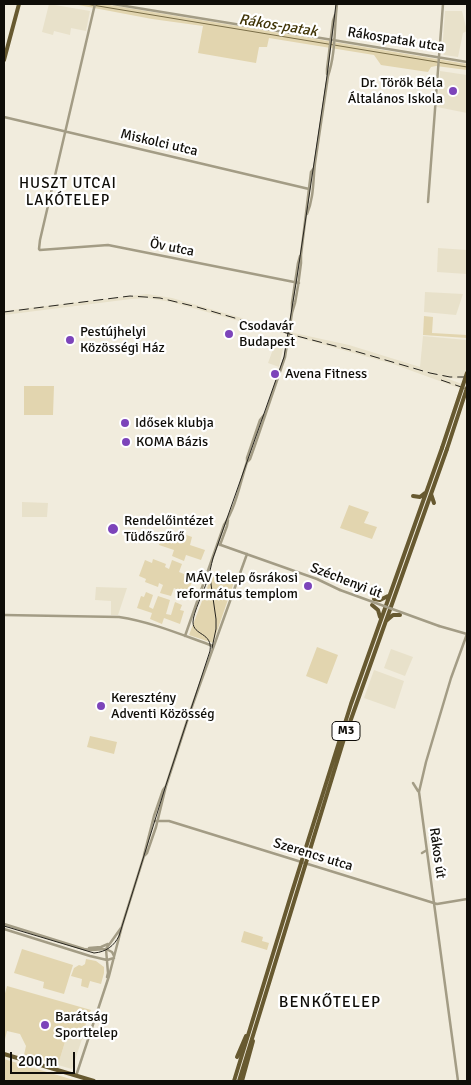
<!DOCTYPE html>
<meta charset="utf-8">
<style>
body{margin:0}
#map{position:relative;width:471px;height:1085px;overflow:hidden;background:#f1ecdd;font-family:Signika,sans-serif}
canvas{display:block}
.frame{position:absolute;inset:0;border:5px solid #0f0d08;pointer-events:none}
.scale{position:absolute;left:10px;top:1052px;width:65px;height:22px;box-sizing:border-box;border:2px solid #0f0d08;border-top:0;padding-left:6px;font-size:15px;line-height:18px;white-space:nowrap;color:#0f0d08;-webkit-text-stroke:4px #fff;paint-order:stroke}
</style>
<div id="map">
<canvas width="471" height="1085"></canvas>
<div class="frame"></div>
<div class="scale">200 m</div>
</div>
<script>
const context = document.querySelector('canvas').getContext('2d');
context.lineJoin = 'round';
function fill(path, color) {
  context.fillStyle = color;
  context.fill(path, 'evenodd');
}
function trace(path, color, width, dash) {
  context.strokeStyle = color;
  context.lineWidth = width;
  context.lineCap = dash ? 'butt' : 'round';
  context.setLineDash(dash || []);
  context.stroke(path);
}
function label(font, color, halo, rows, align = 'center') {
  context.font = font + ' Signika,sans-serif';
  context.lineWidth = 4.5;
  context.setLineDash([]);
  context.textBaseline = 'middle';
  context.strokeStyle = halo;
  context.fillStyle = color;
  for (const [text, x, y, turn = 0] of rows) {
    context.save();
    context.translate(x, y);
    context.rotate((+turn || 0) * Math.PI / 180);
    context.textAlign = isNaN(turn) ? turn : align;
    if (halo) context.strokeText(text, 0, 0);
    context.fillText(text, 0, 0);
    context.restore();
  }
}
const built = new Path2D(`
 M49,4L90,11L86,31L71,28L70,35L54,31L53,35L42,32Z
 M445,11H462L467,31L463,33L458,57L444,55L442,53Z
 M440,71L467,75V113L437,107Z
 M438,248L467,250V274L437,272Z
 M425,292L463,294L456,315L424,312Z
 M147,294L172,298L294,333L349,345L420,367L423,336L467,340V365L465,374L467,375V379L446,378L467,386V391L393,364L171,302L147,298L131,299L4,315V311Z
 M276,341L284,344L279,367L268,363Z
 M22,502L48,503L47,517H22Z
 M96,587L127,588L118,615H111V601L95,600Z
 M391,649L413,657L405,676L384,668Z
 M374,670L404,681L395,709L364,698Z
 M68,1032L83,1036L72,1069L58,1065Z`);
const green = new Path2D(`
 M73,4H104L467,64V70L436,66L431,67L428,72L381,65L374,55L269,38L267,47H259L256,63L198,53L203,26L152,19Z
 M424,316L433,317L432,333L467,335V338L423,335Z
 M24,386H54L53,415H24Z
 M349,505L369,512L364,523L377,527L372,539L340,528Z
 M181,533L192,537L190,545L205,550L201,560L186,555L184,561L172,556L174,550L159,545L163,535L178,541Z
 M153,559L166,564L165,567L169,569L172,560L182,564L179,572L184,574L185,571L197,575L195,581H192L189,590L191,591L189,597L177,593L178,590L174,588L171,596L160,593L163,585L159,583L158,587L145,582L146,579L139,576L145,560L152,563Z
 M212,575L234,582L213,643L189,635Z
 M146,592L153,595L149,607L153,609L158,596L170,600L166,614L171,615L175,602L182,605L180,610L184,611L180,624L164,618L162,624L150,619L152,613L137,608L141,596L144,597Z
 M317,647L338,655L327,684L306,676Z
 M90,736L117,742L114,754L87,747Z
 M244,931L263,937L262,941L269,943L267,950L241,942Z
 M22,949L73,965L64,994L43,988L44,982L14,973Z
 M86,959L96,961L104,967V973L101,984L90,981L88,988L81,986L82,979L71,976L74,968L79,965L82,966L85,964Z
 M7,986L91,1010L82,1035L68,1032L58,1065L24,1055L26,1046L20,1034L7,1031L4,1043V997Z
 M4,1059L77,1081H4Z`);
const stream = new Path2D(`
 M86,4L467,67`);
const minor = new Path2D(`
 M95,4L40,240L39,249L40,250L108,245L299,283
 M113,4L467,62
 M327,74V69L333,21L335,15
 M4,117L309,189
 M428,202L443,4
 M307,214C314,198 313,180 315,163L328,76C336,53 334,28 337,4
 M292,312V303L298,263L300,256
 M247,462L250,459L255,445L285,357L292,313L295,303L298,286L301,263V255L311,172L314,168
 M218,544L317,579L340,590
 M220,545L227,526L228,520
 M4,615L119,617C152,622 182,635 213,646
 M439,626L467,634L451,678L426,762L419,792L458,1081
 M185,636L224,525C236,507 240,483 247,462V458L260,420L264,415
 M413,783L418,791
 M153,821H169L437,904L467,899
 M422,853L427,850
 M144,855L154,816L163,790L166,786
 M4,924L84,949L92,950L106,949
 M4,929L90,956L107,960L114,958
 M89,948L101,947L108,944
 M106,949L112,952L114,956
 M107,977L108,973L106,949L121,928
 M76,1076L109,976L122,926L144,856L147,853L156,827L166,786L190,712L247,554`);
const major = new Path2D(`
 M4,60L19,4
 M431,494L434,503
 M413,496L420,497L425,493
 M374,599L380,600L388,596
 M372,605L378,610L380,617
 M386,621L393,615H400
 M4,1054L94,1081
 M237,1057L246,1036
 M234,1081L291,895L351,704L442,448
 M239,1081L344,739L447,449
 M242,1081L253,1041`);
const tram = new Path2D(`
 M210,577L216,619V629L212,648
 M4,926L94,953C106,952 114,946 119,936L165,788L210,651C213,632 193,636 193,622C193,613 204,591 207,581C210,573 211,565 213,558L284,357L297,277L327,76L336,4`);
const rail = new Path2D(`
 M4,312L130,296L160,298L197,307L293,335L358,352L430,373L450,377H467
 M441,380L467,389`);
const minorBridge = new Path2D(`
 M340,590L439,626`);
const majorBridge = new Path2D(`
 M442,448L467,373
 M447,449L467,388`);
const markers = [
 [453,91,5,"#7c44ba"],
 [229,334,5,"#7c44ba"],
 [70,340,5,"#7c44ba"],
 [275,374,5,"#7c44ba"],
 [125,423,5,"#7c44ba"],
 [126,442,5,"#7c44ba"],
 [113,529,6,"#7c44ba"],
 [308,586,5,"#7c44ba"],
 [101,706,5,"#7c44ba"],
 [45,1025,5,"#7c44ba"]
];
const shields = [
 [346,731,28]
];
const shieldNames = [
 ["M3",346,731]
];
const streetNames = [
 ["Rákospatak utca",396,40,9],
 ["Miskolci utca",159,143,13],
 ["Öv utca",172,248,11],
 ["Széchenyi út",346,581,21],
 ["Rákos út",437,853,82],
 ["Szerencs utca",313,855,17]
];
const poiNames = [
 ["Dr. Török Béla",443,83,"right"],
 ["Általános Iskola",443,99,"right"],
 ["Csodavár",239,326],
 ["Budapest",239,342],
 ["Pestújhelyi",80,332],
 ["Közösségi Ház",80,348],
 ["Avena Fitness",285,374],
 ["Idősek klubja",135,423],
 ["KOMA Bázis",136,442],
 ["Rendelőintézet",124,521],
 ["Tüdőszűrő",124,537],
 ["MÁV telep ősrákosi",298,578,"right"],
 ["református templom",298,594,"right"],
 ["Keresztény",111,698],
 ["Adventi Közösség",111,714],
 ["Barátság",55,1017],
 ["Sporttelep",55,1033]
];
const waterNames = [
 ["Rákos-patak",278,26,9]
];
const neighbourhoodNames = [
 ["HUSZT UTCAI",68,184],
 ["LAKÓTELEP",68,201]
];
const quarterNames = [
 ["BENKŐTELEP",330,1003]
];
fill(built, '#e8e1ca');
fill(green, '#e2d5af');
trace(stream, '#7a6e48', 1);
trace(minor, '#a39c85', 2.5);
trace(major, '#675930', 4);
trace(tram, '#26241e', 1);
trace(rail, '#26241e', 1, [10, 5]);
trace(minorBridge, '#a39c85', 2.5);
trace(majorBridge, '#675930', 4);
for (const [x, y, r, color] of markers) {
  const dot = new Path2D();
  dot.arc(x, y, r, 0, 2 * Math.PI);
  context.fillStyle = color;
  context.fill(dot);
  trace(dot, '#fff', 2);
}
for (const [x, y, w] of shields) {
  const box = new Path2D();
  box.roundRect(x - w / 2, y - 9.5, w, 19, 4);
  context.fillStyle = '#fff';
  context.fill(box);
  trace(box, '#0f0d08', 1);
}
label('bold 12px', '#0f0d08', null, shieldNames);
label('14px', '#0f0d08', '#fff', streetNames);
label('14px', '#0f0d08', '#fff', poiNames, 'left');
label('italic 15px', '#403407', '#fff', waterNames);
context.letterSpacing = '1px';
label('15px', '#0f0d08', '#fff', neighbourhoodNames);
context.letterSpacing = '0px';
context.letterSpacing = '1px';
label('16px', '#0f0d08', '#fff', quarterNames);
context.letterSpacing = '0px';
</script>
